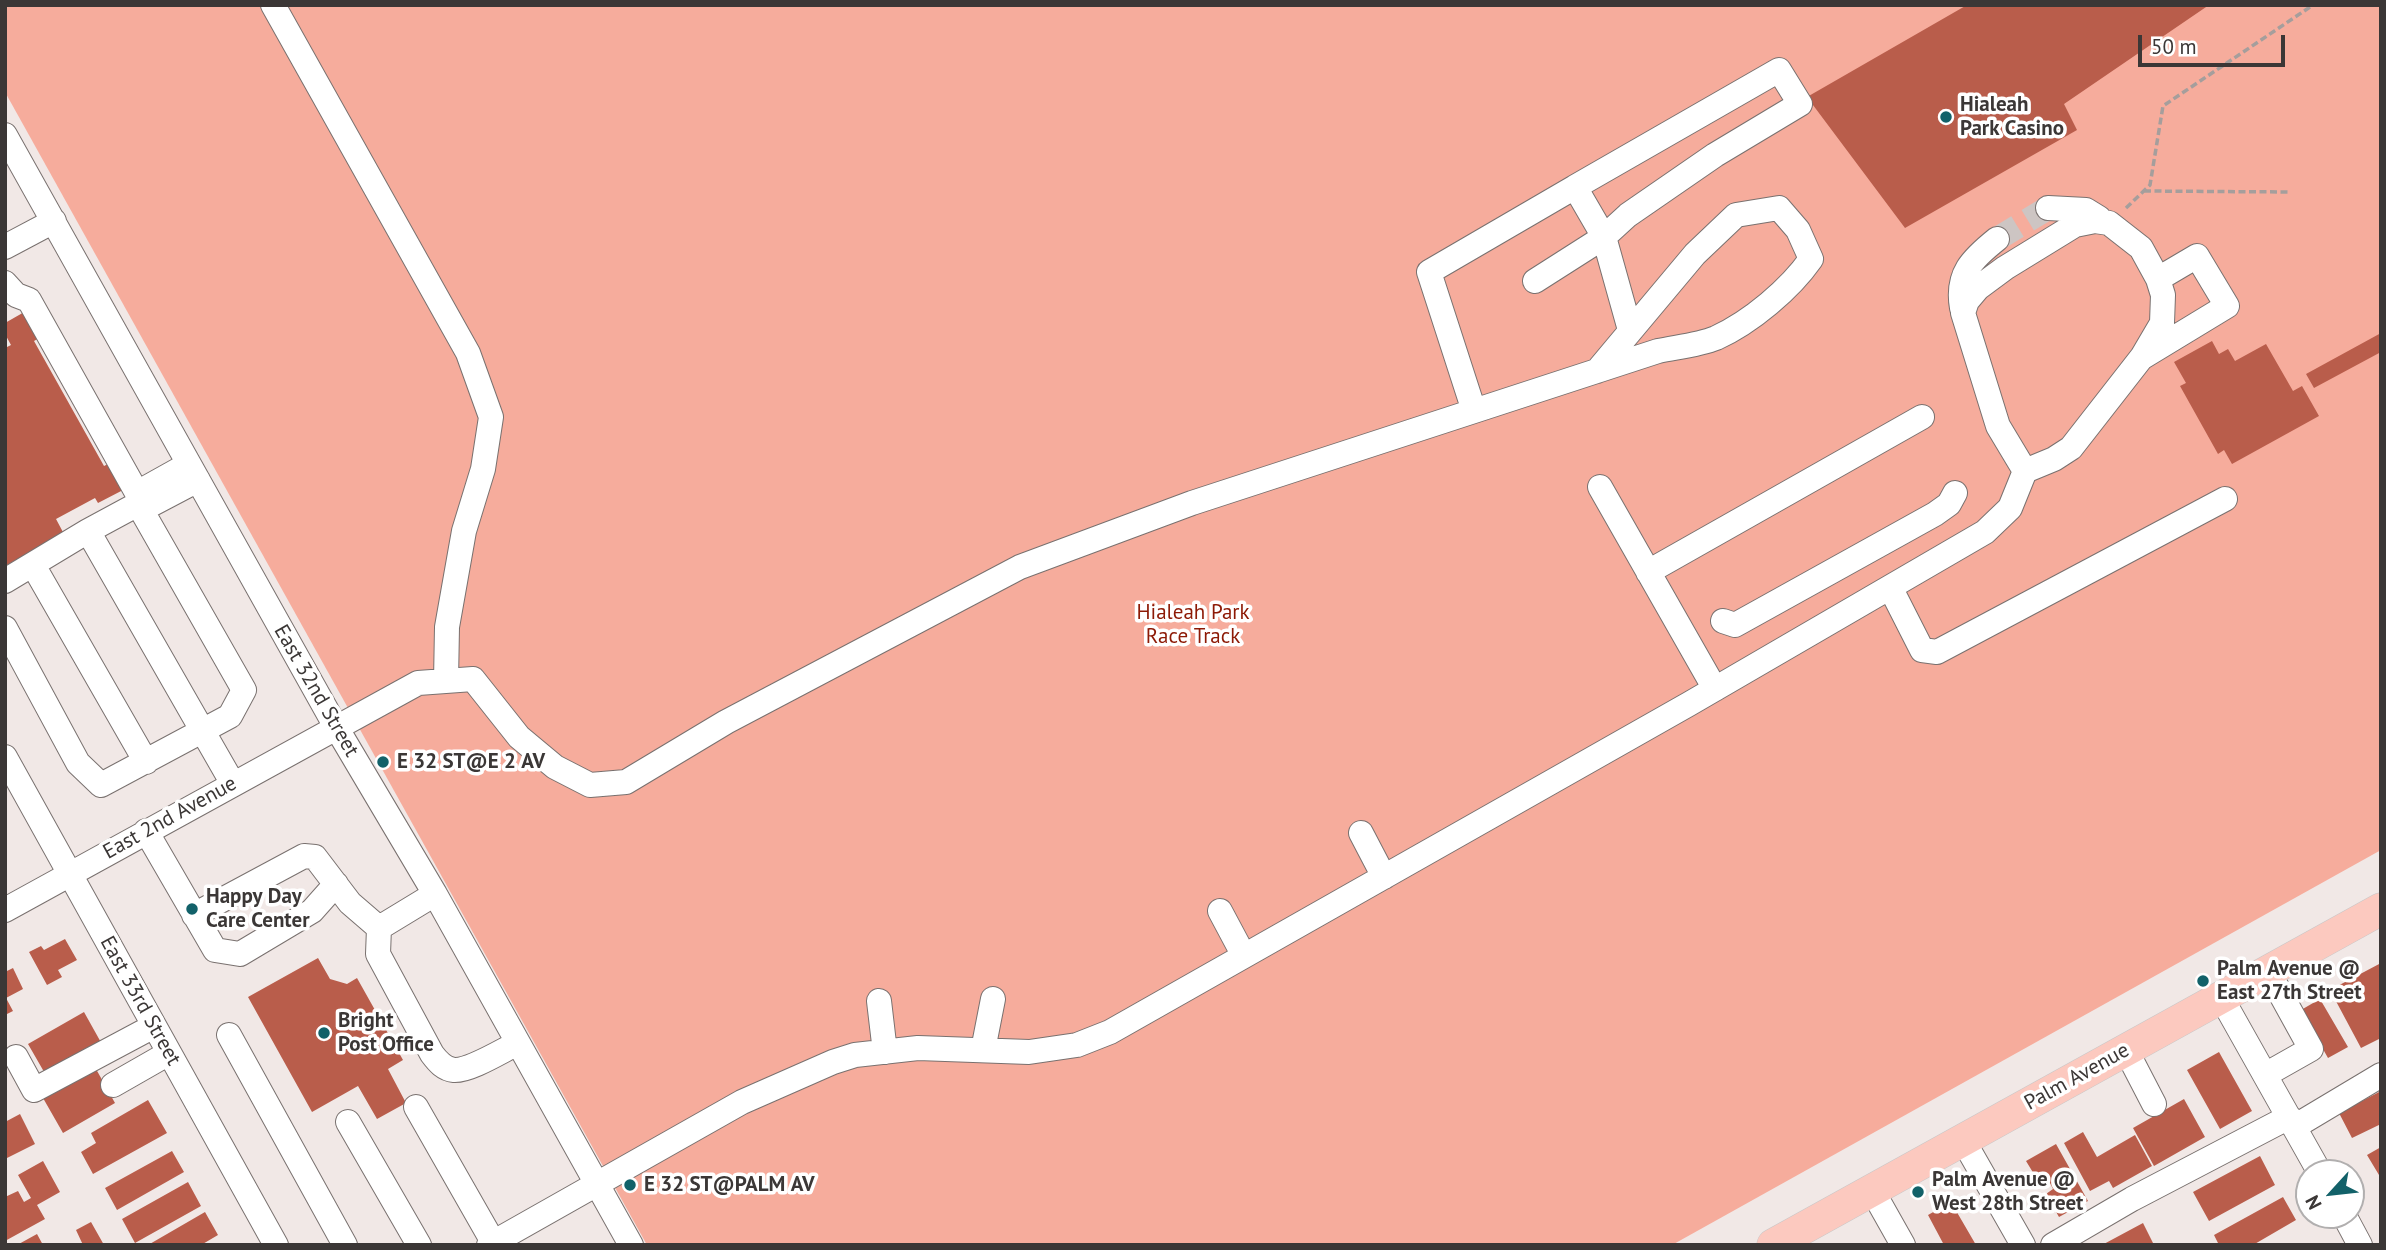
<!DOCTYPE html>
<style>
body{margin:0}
#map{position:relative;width:2386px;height:1250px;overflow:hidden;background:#f1e8e6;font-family:"PT Sans",sans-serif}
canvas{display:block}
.frame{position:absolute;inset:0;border:7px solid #3b3736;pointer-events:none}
.north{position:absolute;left:2295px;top:1159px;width:70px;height:70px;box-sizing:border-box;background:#fff;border:2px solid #b1afaf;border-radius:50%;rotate:243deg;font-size:19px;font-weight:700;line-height:28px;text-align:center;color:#3b3736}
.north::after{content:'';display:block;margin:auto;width:24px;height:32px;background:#126169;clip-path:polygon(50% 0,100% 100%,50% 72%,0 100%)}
.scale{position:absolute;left:2138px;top:35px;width:147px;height:32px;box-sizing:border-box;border:4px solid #3b3736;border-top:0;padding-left:9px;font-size:21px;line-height:24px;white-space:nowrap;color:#3b3736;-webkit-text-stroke:5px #fff;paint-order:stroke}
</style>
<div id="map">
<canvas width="2386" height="1250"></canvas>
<div class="frame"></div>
<div class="north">N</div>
<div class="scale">50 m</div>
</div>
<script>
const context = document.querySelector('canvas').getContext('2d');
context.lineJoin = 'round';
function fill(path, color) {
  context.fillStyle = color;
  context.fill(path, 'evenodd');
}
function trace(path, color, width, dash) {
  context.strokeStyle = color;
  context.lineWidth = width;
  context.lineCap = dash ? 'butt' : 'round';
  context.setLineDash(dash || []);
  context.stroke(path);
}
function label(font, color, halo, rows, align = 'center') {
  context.font = font + ' "PT Sans",sans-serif';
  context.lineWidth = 7;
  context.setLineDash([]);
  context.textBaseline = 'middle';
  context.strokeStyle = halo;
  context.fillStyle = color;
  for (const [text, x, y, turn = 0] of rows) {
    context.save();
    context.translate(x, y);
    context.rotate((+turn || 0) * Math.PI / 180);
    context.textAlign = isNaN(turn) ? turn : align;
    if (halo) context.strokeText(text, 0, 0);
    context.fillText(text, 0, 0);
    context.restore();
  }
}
const green = new Path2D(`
 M5,5H2381V850L1672,1245H647L5,92Z`);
const building = new Path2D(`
 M1967,5H2209L2064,104L2077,130L1905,228L1807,97Z
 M26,311L41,337L34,341L104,466L110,463L125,489L98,503L95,498L56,519L64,534L5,566V348L11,345L5,334V323Z
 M2381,333V352L2314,388L2306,374Z
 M2212,341L2219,354L2228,349L2235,361L2266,344L2293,391L2302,386L2319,416L2232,464L2224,450L2218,454L2180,386L2186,383L2174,362Z
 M65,939L77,960L58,970L62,977L47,985L29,952L41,946L44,950Z
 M318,958L330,979L347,984L357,978L403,1060L388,1069L406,1103L377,1119L358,1086L312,1112L248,997Z
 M2381,963V1038L2361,1048L2330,990Z
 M13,968L23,989L6,998L13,1011L5,1015V972Z
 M2320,999L2348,1047L2328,1058L2301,1010Z
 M84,1012L103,1046L47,1077L28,1044Z
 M2219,1052L2252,1111L2220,1129L2187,1070Z
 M96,1069L115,1103L63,1133L43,1098Z
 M2381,1091V1124L2352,1138L2339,1113Z
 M2184,1099L2205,1137L2154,1166L2133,1128Z
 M148,1100L167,1133L93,1174L81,1152L96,1143L91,1133Z
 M20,1114L35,1144L5,1159V1122Z
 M2083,1132L2097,1157L2135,1135L2152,1166L2113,1188L2109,1181L2090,1191L2064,1143Z
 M2056,1144L2088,1201L2059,1217L2046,1194L2053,1189L2048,1179L2040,1184L2026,1161Z
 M2381,1147V1174L2379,1175L2367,1155Z
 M172,1151L184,1172L117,1210L105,1188Z
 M2260,1156L2275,1185L2209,1221L2193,1192Z
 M43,1161L60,1192L37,1205L45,1219L5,1241V1197L18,1191L24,1202L31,1198L18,1175Z
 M188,1182L201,1206L135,1243L122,1219Z
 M2283,1197L2296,1220L2253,1245H2219L2214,1235Z
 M1951,1202L1976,1245H1944L1928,1215Z
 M205,1212L218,1235L201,1245H148Z
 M91,1222L104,1245H83L76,1230Z
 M2143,1223L2154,1245H2102Z
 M37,1234L43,1245H17Z`);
const minorTunnel = new Path2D(`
 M1997,239L2048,208`);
const path = new Path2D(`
 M2144,191L2289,192
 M2126,208L2150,185L2163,106L2313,5`);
const minor = new Path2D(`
 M273,5L468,353L491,417L483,469L464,531L447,627L446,681
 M5,135L336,727L435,894L631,1245
 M2048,208L2086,210L2099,218
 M2095,221L2109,223L2141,248L2158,279L2163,295L2162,323L2142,357L2071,448L2054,459L2025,471L1998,426L1963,313L1967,301L1978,288L2005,268L2075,225Z
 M5,247L54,221
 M1535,281L1604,237L1628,215L1715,155L1800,104L1779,70L1575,187
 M5,283L16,295L29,300L137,493L138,504
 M1962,308C1956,274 1972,259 1997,239
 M2143,357L2227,306L2197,256L2158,279
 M1474,411L1429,272L1575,187L1604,237L1630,330
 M1600,487L1715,689
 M137,493L189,464
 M141,510L198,480
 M33,565L146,762
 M1648,572L1922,417
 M5,581L88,531
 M1891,589L1922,650L1937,652L2225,499
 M1723,621L1735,625L1935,514L1949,504L1955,493
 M5,628L78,763L101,785L230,716L244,690L138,504L88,531L233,784
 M5,757L276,1245
 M146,831L215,950L240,954L312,911L336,884
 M1361,833L1384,877
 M5,910L418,683L473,679L519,737L555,767L590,785L626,782L726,722L1020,567L1192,503L1658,351C1677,347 1699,345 1716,338C1751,322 1790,289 1811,259L1798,230L1779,208L1736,215L1695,254L1597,371
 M1220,911L1244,956
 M194,915L304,856L315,857L350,903L379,928
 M379,928L378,954L432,1054C438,1062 444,1069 454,1070C470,1071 503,1050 518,1043
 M379,928L435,894
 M2221,997L2320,1173
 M879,1001L885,1052
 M229,1035L345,1245
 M983,1050L993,999
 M2126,1050L2154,1104
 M16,1057L34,1090L154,1026
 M2265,1075L2311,1049L2268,971
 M113,1085L169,1053
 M416,1107L493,1242
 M348,1122L419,1245
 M2294,1127L2381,1075
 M1963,1140L2023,1245
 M1872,1190L1903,1245
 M2344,1215L2360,1245
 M489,1245L742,1102L833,1062L855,1055L918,1048L1029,1052L1077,1045L1110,1032L1689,704L1985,532L2010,508L2025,471
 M2053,1245L2132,1199L2289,1117`);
const major = new Path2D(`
 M1773,1245L2381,909`);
const markers = [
 [1946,117,7,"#126169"],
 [383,762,7,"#126169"],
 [192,909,7,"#126169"],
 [2203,981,7,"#126169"],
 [324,1033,7,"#126169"],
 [630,1185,7,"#126169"],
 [1918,1192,7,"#126169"]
];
const poiNames = [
 ["Hialeah",1960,105],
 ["Park Casino",1960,129],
 ["E 32 ST@E 2 AV",397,762],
 ["Happy Day",206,897],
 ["Care Center",206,921],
 ["Palm Avenue @",2217,969],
 ["East 27th Street",2217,993],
 ["Bright",338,1021],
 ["Post Office",338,1045],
 ["Palm Avenue @",1932,1180],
 ["West 28th Street",1932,1204],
 ["E 32 ST@PALM AV",644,1185]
];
const parkNames = [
 ["Hialeah Park",1193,613],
 ["Race Track",1193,637]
];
const streetNames = [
 ["East 32nd Street",316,691,60],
 ["East 2nd Avenue",170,818,-29],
 ["East 33rd Street",140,1001,61],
 ["Palm Avenue",2077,1077,-29]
];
fill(green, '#f6ac9c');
fill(building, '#b95d4b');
trace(minorTunnel, '#cdc5c3', 24, [24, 12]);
trace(minor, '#79716f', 26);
trace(major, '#c8c7c7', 33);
trace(path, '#a59e9c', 3.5, [7, 3.5]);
trace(minor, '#fff', 24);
trace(major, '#fcc9bf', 32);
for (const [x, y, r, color] of markers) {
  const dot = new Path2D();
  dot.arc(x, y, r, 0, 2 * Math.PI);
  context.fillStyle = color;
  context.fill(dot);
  trace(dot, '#fff', 2.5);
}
label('bold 21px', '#3b3736', '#fff', poiNames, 'left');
label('21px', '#8d1a06', '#fff', parkNames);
label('21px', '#3b3736', '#fff', streetNames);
</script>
